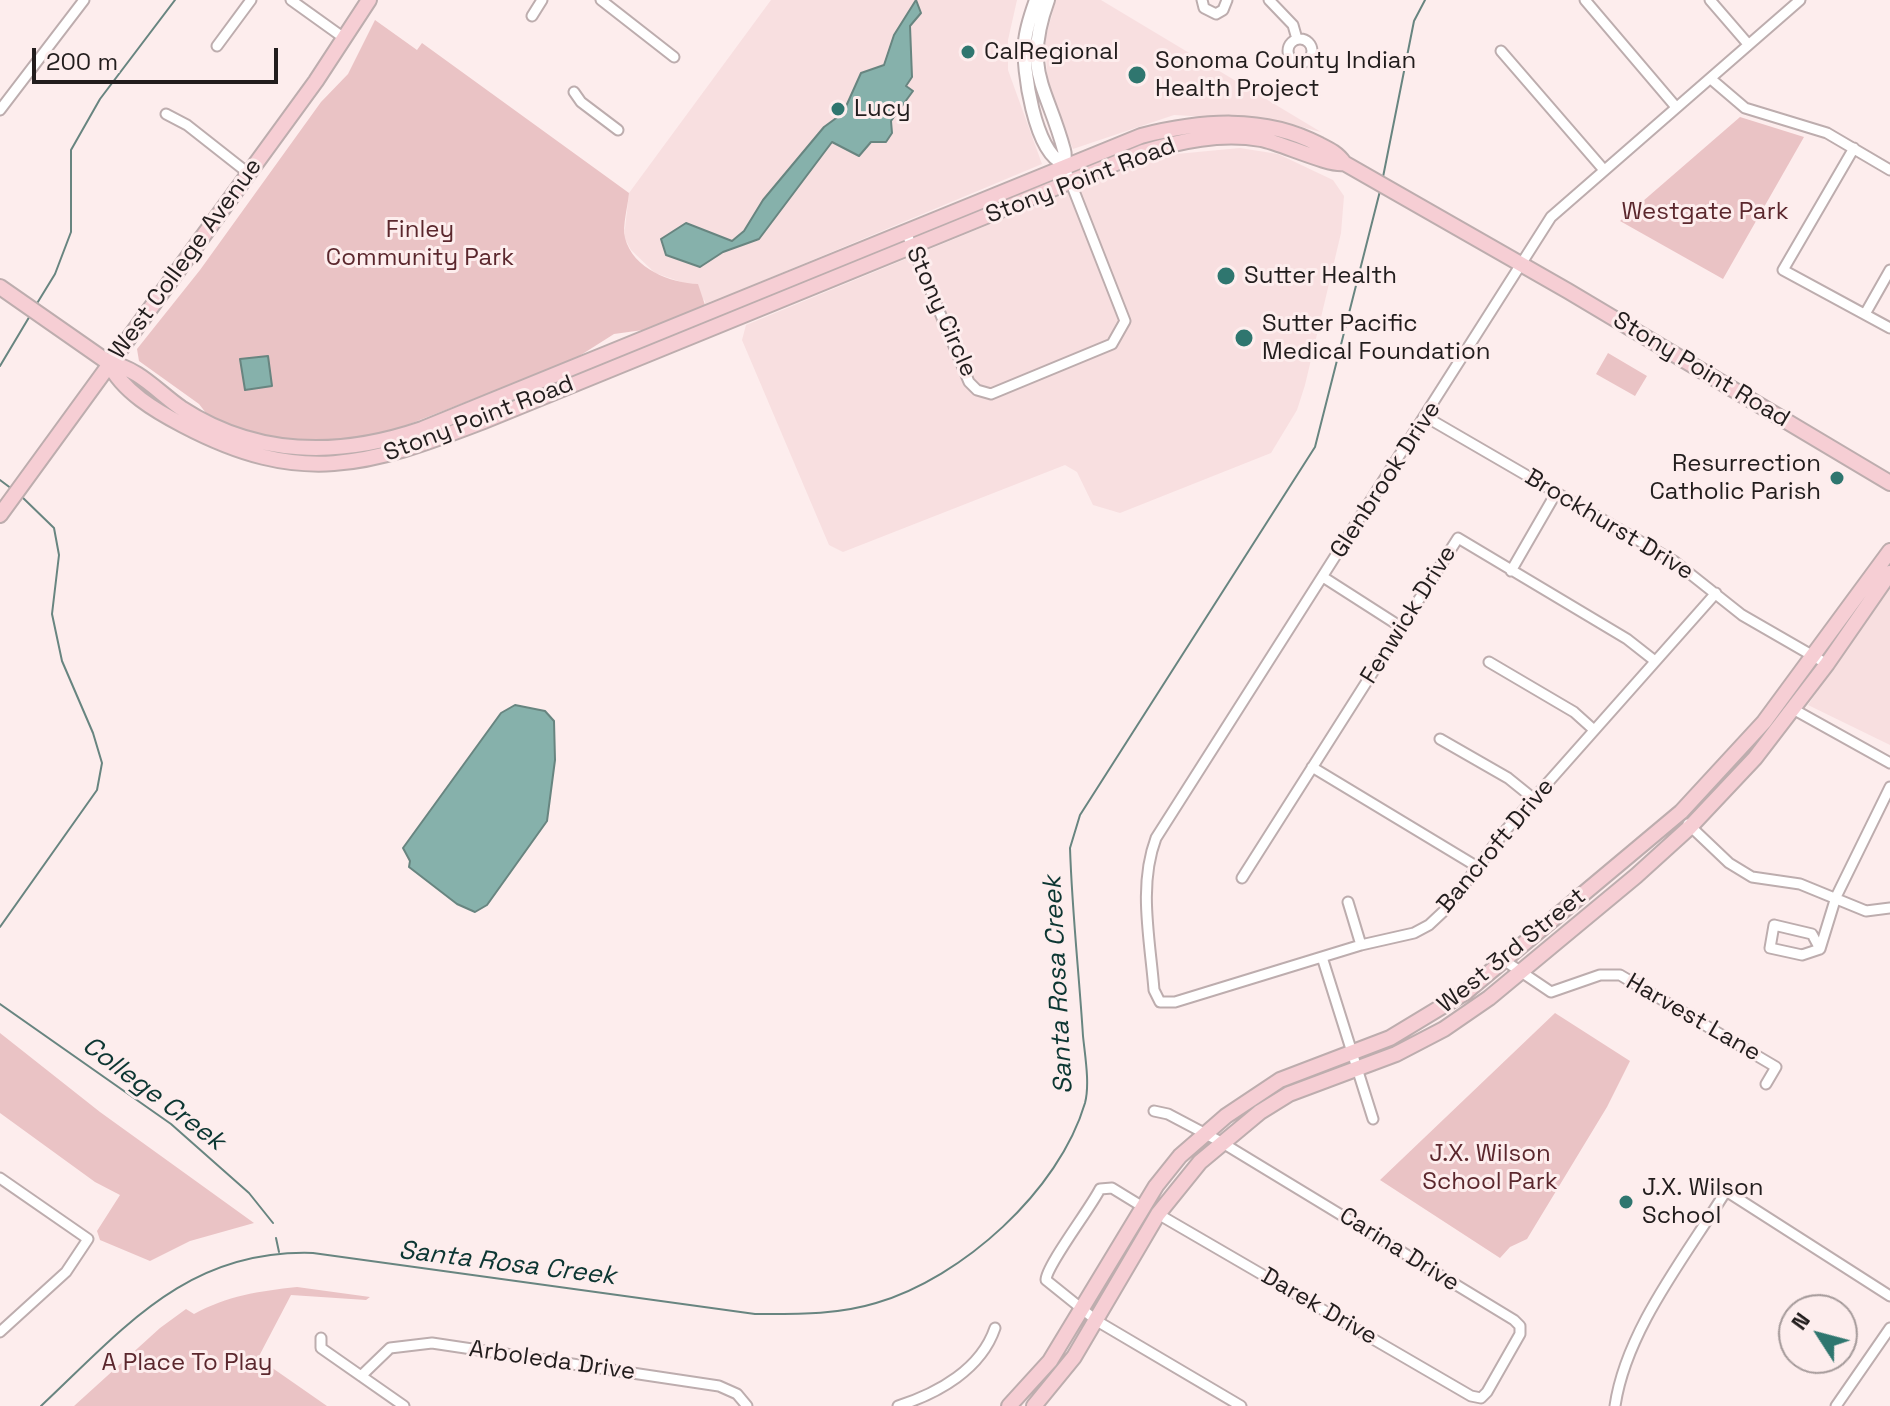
<!DOCTYPE html>
<style>
body{margin:0}
#map{position:relative;width:1890px;height:1406px;overflow:hidden;background:#fdeded;font-family:"Space Grotesk",sans-serif}
canvas{display:block}
.north{position:absolute;left:1778px;top:1294px;width:80px;height:80px;box-sizing:border-box;background:#fdeded;border:2px solid #a59a9a;border-radius:50%;rotate:306deg;font-size:22px;font-weight:700;line-height:32px;text-align:center;color:#221d1d}
.north::after{content:'';display:block;margin:auto;width:28px;height:36px;background:#2f766f;clip-path:polygon(50% 0,100% 100%,50% 72%,0 100%)}
.scale{position:absolute;left:32px;top:48px;width:246px;height:36px;box-sizing:border-box;border:4px solid #221d1d;border-top:0;padding-left:10px;font-size:24px;line-height:28px;white-space:nowrap;color:#221d1d;-webkit-text-stroke:6px #fdeded;paint-order:stroke}
</style>
<div id="map">
<canvas width="1890" height="1406"></canvas>
<div class="north">N</div>
<div class="scale">200 m</div>
</div>
<script>
const context = document.querySelector('canvas').getContext('2d');
context.lineJoin = 'round';
function fill(path, color) {
  context.fillStyle = color;
  context.fill(path, 'evenodd');
}
function trace(path, color, width, dash) {
  context.strokeStyle = color;
  context.lineWidth = width;
  context.lineCap = dash ? 'butt' : 'round';
  context.setLineDash(dash || []);
  context.stroke(path);
}
function label(font, color, halo, rows, align = 'center') {
  context.font = font + ' "Space Grotesk",sans-serif';
  context.lineWidth = 6;
  context.setLineDash([]);
  context.textBaseline = 'middle';
  context.strokeStyle = halo;
  context.fillStyle = color;
  for (const [text, x, y, turn = 0] of rows) {
    context.save();
    context.translate(x, y);
    context.rotate((+turn || 0) * Math.PI / 180);
    context.textAlign = isNaN(turn) ? turn : align;
    if (halo) context.strokeText(text, 0, 0);
    context.fillText(text, 0, 0);
    context.restore();
  }
}
const built = new Path2D(`
 M771,0H1017L1008,40V70L1042,164L705,305V301L684,283L655,273L631,250L624,237L629,193Z
 M1056,0H1101L1321,132L1279,121L1174,115L1073,149L1048,90L1045,40Z
 M1240,148L1278,154L1333,180L1344,196L1341,233L1305,385L1297,410L1271,453L1120,513L1093,505L1077,472L1065,465L843,552L829,545L742,340L746,325L1155,156Z
 M1890,583V745L1808,705Z`);
const green = new Path2D(`
 M375,20L417,50L422,43L629,193C628,206 622,226 625,238C633,269 671,283 698,284L705,305L643,330L614,334L573,360L379,436L308,443L250,433L209,417L199,404L139,361L137,349L200,270L321,102L348,74Z
 M1740,117L1804,137L1723,279L1620,221Z
 M1608,353L1647,376L1635,396L1596,374Z
 M1555,1013L1630,1061L1607,1107L1527,1239L1510,1247L1500,1258L1380,1180Z
 M0,1033L100,1112L254,1223L190,1241L150,1261L100,1240L97,1231L120,1195L95,1182L0,1113Z
 M297,1287L370,1297L366,1300L291,1295L258,1358L327,1406H74L160,1328L186,1309L194,1314C227,1296 259,1291 297,1287Z`);
const water = new Path2D(`
 M916,0L921,13L910,26L912,77L906,86L913,91L891,121L892,133L886,142H871L859,156L832,142L759,239L723,252L700,267L666,255L661,239L686,223L732,241L744,231L763,200L824,127L843,113L861,73L884,65L894,35Z
 M268,356L272,386L245,390L240,359Z
 M515,705L545,711L554,721L555,760L547,821L487,905L475,912L457,904L409,867L410,861L403,848L501,713Z`);
const stream = new Path2D(`
 M1383,177L1414,21L1425,0
 M36,305L55,274L71,232V150L100,99L175,0
 M0,366L31,314
 M0,480L12,489
 M0,927L97,790L102,763L93,733L62,661L52,614L59,555L54,528L20,495
 M0,1004L171,1124L249,1193L273,1223
 M276,1238L279,1252
 M41,1406C125,1327 188,1249 313,1253L755,1314C796,1314 837,1315 876,1303C962,1278 1059,1191 1085,1103C1090,1084 1085,1056 1083,1036C1079,973 1072,911 1070,848L1080,815L1315,447L1380,191`);
const minor = new Path2D(`
 M291,0L344,38
 M601,0L674,57
 M1202,0L1204,8L1216,14L1223,10L1227,0
 M1269,0L1293,25L1297,39
 M1585,0L1676,107
 M1710,0L1748,44
 M532,16L542,0
 M1288 51a12 12 0 1 1 24 0a12 12 0 1 1-24 0Z
 M217,46L251,0
 M1501,51L1604,170
 M1711,79L1745,108L1827,133L1890,170
 M574,92L581,102L618,130
 M0,110L84,0
 M166,114L187,125L248,173
 M1854,148L1783,270L1890,328
 M906,232L969,382L977,390L991,394L1112,344L1125,321L1065,168
 M1865,314L1890,270
 M1426,417L1674,561L1742,615L1827,664
 M1511,571L1556,493
 M1323,577L1401,627
 M1716,593L1505,831L1445,910L1429,925L1414,933L1361,945L1175,1002H1160L1154,990C1150,939 1138,886 1156,838L1551,217L1800,0
 M1489,662L1574,712L1594,730
 M1793,709L1890,763
 M1440,739L1508,778L1534,799
 M1312,767L1476,866
 M1688,824L1729,863L1752,877L1800,884L1866,911L1890,908
 M1242,878L1458,538L1627,639L1655,661
 M1348,902L1361,945
 M1774,925L1812,934L1820,949L1802,955L1770,948Z
 M1820,949L1836,897L1890,787
 M1322,957L1373,1119
 M1505,961L1551,992L1600,975H1620L1776,1067L1766,1084
 M1154,1111L1168,1114L1221,1142L1514,1320L1520,1326V1334L1487,1392L1481,1398L1471,1396L1158,1214
 M0,1178L88,1239L66,1272L0,1332
 M1143,1207L1112,1188L1100,1189C1090,1209 1046,1266 1046,1280L1097,1321L1241,1406
 M321,1338V1348L404,1406
 M361,1376L390,1348L432,1343L719,1386L737,1394L747,1406
 M898,1406C939,1393 981,1369 995,1328
 M1615,1406C1626,1330 1686,1256 1726,1191L1890,1296
 M1836,1406L1890,1328`);
const tertiary = new Path2D(`
 M1036,0C1031,14 1026,28 1025,42C1022,69 1035,153 1063,163
 M1048,0C1022,72 1047,86 1064,150C1066,157 1063,161 1065,168`);
const secondary = new Path2D(`
 M1344,163L1568,291L1890,483
 M0,287L109,363C138,368 158,392 181,408C256,457 340,457 422,429L1141,136C1200,121 1264,115 1320,145C1330,150 1338,154 1344,163C1330,166 1281,143 1261,139C1220,132 1181,141 1143,152L484,421C367,466 301,487 183,425C156,411 122,391 109,363
 M0,515L316,81L369,0
 M1009,1406L1050,1361L1156,1186L1180,1156L1226,1116L1280,1080L1390,1038L1466,992L1681,812L1764,722L1890,551
 M1034,1406L1074,1357L1158,1214L1200,1162L1260,1112L1289,1094L1396,1054L1444,1029L1489,998L1636,876L1690,827L1755,758L1827,664L1890,573`);
const markers = [
 [968,52,8,"#2f766f"],
 [1137,75,10,"#2f766f"],
 [838,109,8,"#2f766f"],
 [1226,276,10,"#2f766f"],
 [1244,338,10,"#2f766f"],
 [1837,478,8,"#2f766f"],
 [1626,1202,8,"#2f766f"]
];
const poiNames = [
 ["CalRegional",984,52],
 ["Sonoma County Indian",1155,61],
 ["Health Project",1155,89],
 ["Lucy",854,109],
 ["Sutter Health",1244,276],
 ["Sutter Pacific",1262,324],
 ["Medical Foundation",1262,352],
 ["Resurrection",1821,464,"right"],
 ["Catholic Parish",1821,492,"right"],
 ["J.X. Wilson",1642,1188],
 ["School",1642,1216]
];
const streetNames = [
 ["Stony Point Road",1081,181,-21],
 ["West College Avenue",186,259,-54],
 ["Stony Circle",941,312,66],
 ["Stony Point Road",1701,370,31],
 ["Stony Point Road",479,419,-21],
 ["Glenbrook Drive",1386,480,-57],
 ["Brockhurst Drive",1609,525,31],
 ["Fenwick Drive",1409,615,-58],
 ["Bancroft Drive",1496,846,-50],
 ["West 3rd Street",1512,951,-39],
 ["Harvest Lane",1693,1018,30],
 ["Carina Drive",1399,1250,32],
 ["Darek Drive",1319,1307,30],
 ["Arboleda Drive",552,1361,8]
];
const parkNames = [
 ["Westgate Park",1705,212],
 ["Finley",420,230],
 ["Community Park",420,258],
 ["J.X. Wilson",1490,1154],
 ["School Park",1490,1182],
 ["A Place To Play",187,1363]
];
const waterNames = [
 ["Santa Rosa Creek",1059,985,-93],
 ["College Creek",153,1094,37],
 ["Santa Rosa Creek",507,1264,7]
];
fill(built, '#f8dfe0');
fill(green, '#eac3c5');
fill(water, '#86b1ab');
trace(water, '#688580', 2);
trace(stream, '#688580', 2);
trace(minor, '#bdadae', 13);
trace(tertiary, '#bdadae', 16);
trace(secondary, '#bdadae', 18);
trace(minor, '#fff', 9);
trace(tertiary, '#fff', 12);
trace(secondary, '#f6ced4', 14);
for (const [x, y, r, color] of markers) {
  const dot = new Path2D();
  dot.arc(x, y, r, 0, 2 * Math.PI);
  context.fillStyle = color;
  context.fill(dot);
  trace(dot, '#fdeded', 3);
}
label('24px', '#221d1d', '#fdeded', poiNames, 'left');
label('24px', '#221d1d', '#fdeded', streetNames);
label('24px', '#5b272d', '#fdeded', parkNames);
label('italic 26px', '#0c3632', '#fdeded', waterNames);
</script>
